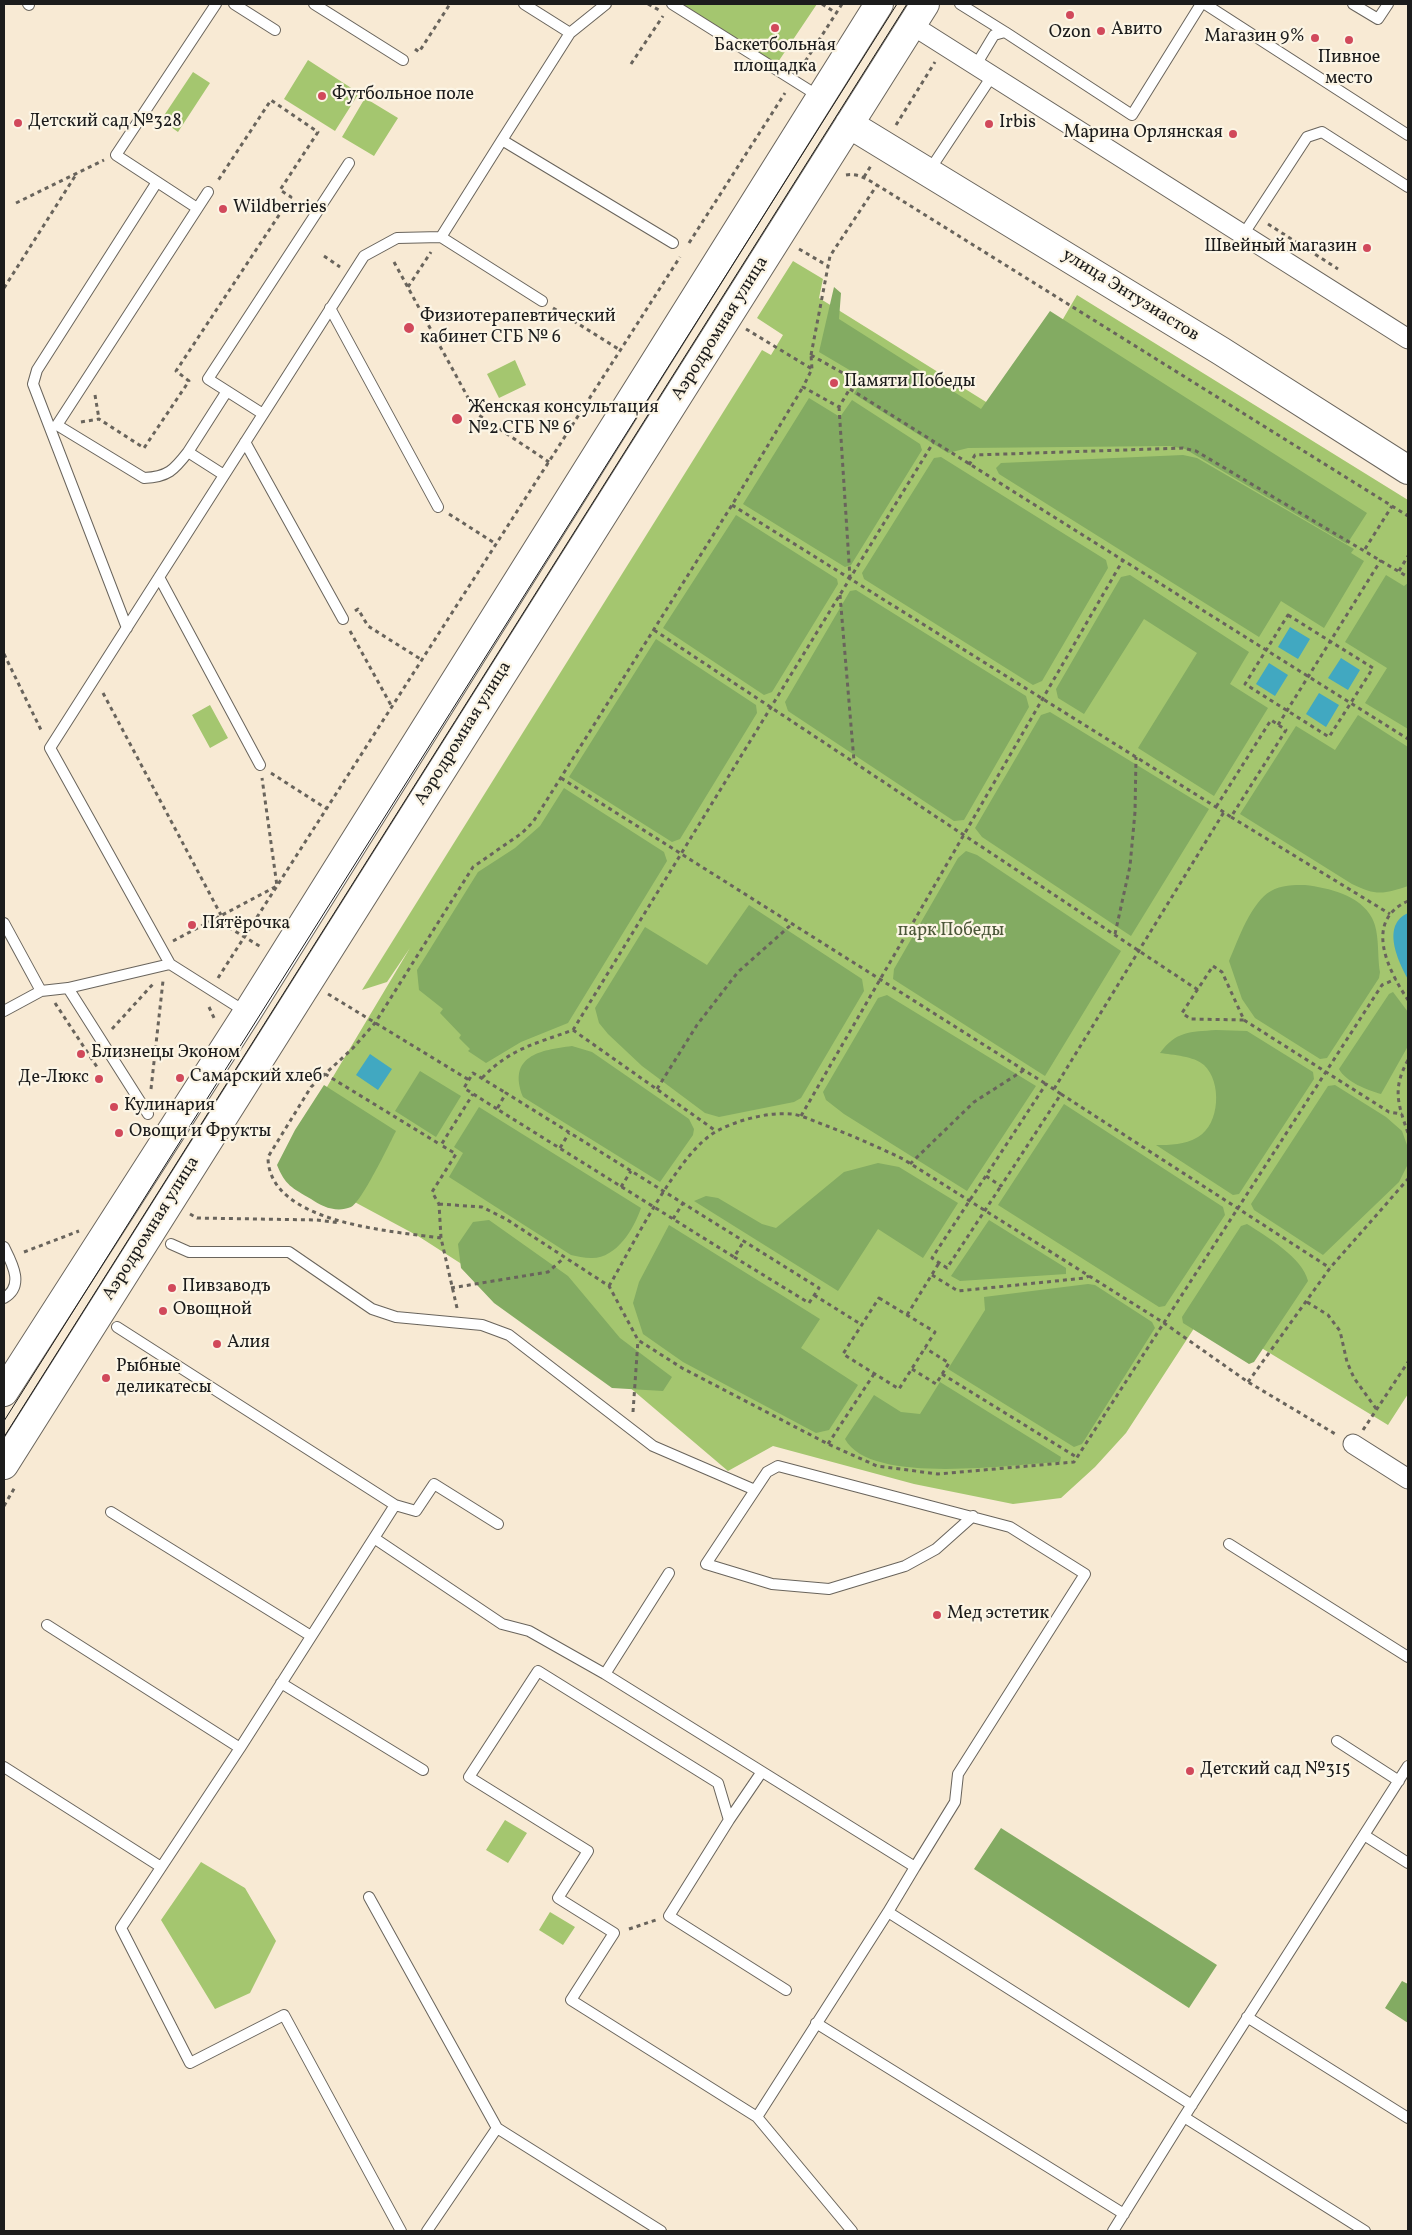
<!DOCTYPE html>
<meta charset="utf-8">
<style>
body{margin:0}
#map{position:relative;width:1412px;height:2235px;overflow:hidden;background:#f8ead4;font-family:Vollkorn,serif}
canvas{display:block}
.frame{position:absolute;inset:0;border:5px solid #1c1c1c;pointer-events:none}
</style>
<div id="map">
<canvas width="1412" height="2235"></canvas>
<div class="frame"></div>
</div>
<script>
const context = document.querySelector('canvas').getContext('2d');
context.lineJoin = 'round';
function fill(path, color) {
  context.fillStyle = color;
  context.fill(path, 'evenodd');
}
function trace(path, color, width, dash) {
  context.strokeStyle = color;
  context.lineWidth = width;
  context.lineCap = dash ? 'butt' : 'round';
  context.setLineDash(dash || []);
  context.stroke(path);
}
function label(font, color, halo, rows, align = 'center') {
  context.font = font + ' Vollkorn,serif';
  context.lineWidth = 4.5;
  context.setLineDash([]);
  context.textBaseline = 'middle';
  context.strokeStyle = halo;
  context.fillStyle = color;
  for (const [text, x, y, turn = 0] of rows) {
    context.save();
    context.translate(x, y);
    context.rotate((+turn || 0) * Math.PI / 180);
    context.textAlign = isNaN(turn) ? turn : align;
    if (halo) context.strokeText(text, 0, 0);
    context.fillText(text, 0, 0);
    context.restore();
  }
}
const green = new Path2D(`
 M679,4H817L776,65Z
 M308,60L359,93L335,131L284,99Z
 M193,72L210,83L178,132L161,120Z
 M365,98L398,118L374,156L342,137Z
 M793,261L823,279L819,298L1007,415L1077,295L1408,500V1394L1388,1425L1204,1313L1126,1433L1095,1467L1061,1498L1013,1504L914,1484L773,1446L728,1471L555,1324L418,1236L349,1199L300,1132L410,948L387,982L362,990L762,350L771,355L783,335L757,318Z
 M515,360L526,385L499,398L487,374Z
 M210,705L228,738L210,748L192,715Z
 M505,1820L527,1833L508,1863L486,1850Z
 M201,1862L245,1888L276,1941L250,1993L215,2009L161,1920Z
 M550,1912L575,1927L563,1945L539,1930Z`);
const forest = new Path2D(`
 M834,287L841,293L839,319L981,409L1050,311L1367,513L1347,544L1185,449L1170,446L968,448L948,453L854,394L863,378L819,352Z
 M809,398L840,417L852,400L920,444L922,450L851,565L845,567L743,504Z
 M1183,455L1197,458L1354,549L1351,553L1364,561L1324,628L1281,601L1259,637L999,474L996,468L1001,463Z
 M941,457L1106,560L1108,568L1042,681L1033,685L864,579L862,573L934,458Z
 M736,515L837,579L838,584L772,692L764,695L663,628Z
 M1130,575L1249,652L1230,684L1268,708L1214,796L1138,748L1197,653L1144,619L1084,714L1058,698L1056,689L1121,577Z
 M1386,575L1404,586L1408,583V729L1365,703L1387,668L1345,642Z
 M856,590L1026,696L1029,707L964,820L954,821L788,711L785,702L850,591Z
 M656,639L756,705L757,713L680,839L672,842L569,777Z
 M1050,712L1209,809L1131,936L982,837L975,828L1041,715Z
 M1358,715L1408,747V886C1384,894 1376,896 1352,884L1240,814L1296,726L1335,750Z
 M564,788L664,852L667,861L568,1023L521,1042L486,1063L468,1051L470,1049L459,1038L461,1035L440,1013L443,1009L419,990L417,970L478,872L515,848L540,826Z
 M966,851L977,855L1121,951L1045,1076L893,979L894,969L958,858Z
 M1305,885C1329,888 1360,895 1372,918C1380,933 1377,956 1380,972L1379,978L1327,1058L1320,1059L1255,1018L1242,999L1229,961C1238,940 1251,902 1271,891C1281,885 1294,885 1305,885Z
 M749,905L862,979L864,991L801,1098L794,1102L719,1117L705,1113L642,1066L608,1034L599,1023L595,1008L645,927L707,965Z
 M1393,992L1408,1012V1046L1381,1094C1367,1090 1346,1082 1339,1069L1389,994Z
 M887,995L1036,1086L967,1191L844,1114L826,1100L823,1092L878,998Z
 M1216,1030L1247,1031L1313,1072L1314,1079L1239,1194L1233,1195L1156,1145C1171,1145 1184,1145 1198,1137C1220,1124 1222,1082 1204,1065C1194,1056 1173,1055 1160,1053C1176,1031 1190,1032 1216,1030Z
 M572,1046L592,1052L689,1119L694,1129L693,1135L660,1182L523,1097C507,1056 540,1050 572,1046Z
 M420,1071L461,1096L436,1137L395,1111Z
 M324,1085L396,1131C389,1145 361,1203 351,1207C337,1213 322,1207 311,1199C292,1188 285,1185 277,1165L295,1130Z
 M1335,1085L1386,1117L1402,1131L1407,1145L1408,1164L1399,1182L1323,1255L1254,1210L1251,1204L1328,1086Z
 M1064,1104L1223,1207L1225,1215L1165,1306L1159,1307L998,1205Z
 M479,1107L641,1208C634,1229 616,1259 591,1258C584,1258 577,1256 571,1255L449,1177L463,1153L454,1147Z
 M878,1163L899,1167L958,1203L923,1258L878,1229L838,1291L694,1201L706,1196L718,1198L762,1224L776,1228L844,1172Z
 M489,1220L568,1276L620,1338L672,1377L663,1391L612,1388L494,1303L461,1268L458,1244L473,1222Z
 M989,1220L1066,1268V1274L960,1281L951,1276Z
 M1247,1224C1266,1236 1303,1258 1308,1281L1254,1362L1249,1364L1183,1323L1182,1317L1241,1226Z
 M669,1225L820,1319L801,1348L858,1385L829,1430L816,1433L683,1362L643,1334L633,1303L639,1282Z
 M1088,1284L1095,1285L1152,1322L1155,1328L1082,1444L1074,1447L948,1369L985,1310L984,1297Z
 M940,1382L1061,1457L1060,1462C1013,1464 870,1486 845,1439L874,1395L901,1412L920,1414Z
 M1001,1828L1217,1965L1189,2008L974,1869Z
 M1402,1981L1408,1984V2023L1385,2008Z`);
const water = new Path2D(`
 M1290,627L1310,639L1298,659L1278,647Z
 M1341,658L1360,670L1348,690L1328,678Z
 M1269,663L1288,675L1275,696L1256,684Z
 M1319,693L1339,705L1326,727L1306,714Z
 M1408,913V979C1398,961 1381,925 1408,913Z
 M370,1054L392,1069L378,1090L356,1075Z`);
const path = new Path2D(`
 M648,4L659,10
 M822,4L836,13
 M415,49L419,52L450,4
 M631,64L663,16
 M801,68L842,4
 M896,125L935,62
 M846,175C858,173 867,179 877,185L1408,516
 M864,177L872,164
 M16,203L104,160
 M1268,224L1338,269
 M689,243L785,93
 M799,249L828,266
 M324,256L340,267
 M394,262L477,414L549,462
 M408,287L431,252
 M4,288L77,173
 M553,308L620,350
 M746,329L812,369
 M811,355L830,256L877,185
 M811,355L855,380L839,407L803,387L812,369Z
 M850,389L1408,739
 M95,395L99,419
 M839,407L850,578
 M81,422L99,419L144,448L189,381L176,371L291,197L280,190L318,132L271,100L217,182
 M969,465L975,455L1183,448L1196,451L1408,577
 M732,505L1216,807L1231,817L1286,730L1271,720L1216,807
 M449,514L496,544
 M1365,549L1392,506
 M1399,571L1408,556
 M840,595L854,761
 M355,611L358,609L368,626L422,660
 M1288,615L1373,668L1329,737L1245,684Z
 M654,630L1198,990
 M350,631L392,707
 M4,654L42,732
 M103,693L221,915
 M1278,725L1381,560
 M271,773L327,809
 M561,778L1046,1084
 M1231,817L1390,914
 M1408,901C1363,921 1388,970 1408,1000
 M215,919L261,947
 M1115,934L1130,866L1135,812L1136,757
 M173,941L277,886L262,778
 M1213,966L1222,972L1244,1020L1191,1019L1182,1013Z
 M218,978L680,257
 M328,994L469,1080
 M55,1003L97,1067
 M209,1007L215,1020
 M1244,1020L1389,1112L1402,1114
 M112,1029L153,984
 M573,1030L716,1131
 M1408,1060C1392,1089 1398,1104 1408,1133
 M325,1074L441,1145
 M482,1078C511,1048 535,1044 573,1030L933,443
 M151,1089L163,981
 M657,1089L697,1025L738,972L792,924
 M1054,1089L1224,812
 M1061,1094L1330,1268
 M497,1109L464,1088L473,1073L506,1093
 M801,1116L1123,560
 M560,1148L569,1133
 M910,1164L974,1102L1024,1070
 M986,1176L1001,1186L1061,1094L1046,1084L932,1258L947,1268L1001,1186
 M621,1187L631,1171
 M439,1204L482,1207L506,1219L609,1286L638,1340L682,1368L828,1444L877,1466L938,1474L1074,1462L1382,985L1396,979
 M190,1214L197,1218L317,1220L340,1223
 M673,1219L683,1203
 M441,1238C393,1231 268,1224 268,1157L311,1087L353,1048L375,1023L473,867L522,833L533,822L732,505L803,387
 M24,1252L79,1231
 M734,1257L809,1303L819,1288L506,1093L497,1109L734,1257L744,1241
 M932,1275L958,1291L1085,1278L1089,1276
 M609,1286C632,1247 679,1151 717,1131C738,1120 767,1112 791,1114C803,1115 815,1122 827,1126C853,1136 878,1147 903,1159L1164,1323L1248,1382L1337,1435
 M451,1288L548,1272L564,1258
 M814,1295L862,1325
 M879,1298L935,1332L899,1389L843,1354Z
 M1307,1302L1328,1315L1340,1331L1347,1362L1354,1378L1377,1410
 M457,1308L441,1238L439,1204L432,1192L456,1154L441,1145L473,1094
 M907,1315L939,1263
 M912,1369L936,1384L949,1363L925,1348
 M942,1374L1078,1458
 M1248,1382L1330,1268L1408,1179
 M633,1412L638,1340
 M1363,1430L1408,1362
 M828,1444L874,1374
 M4,1506L15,1487
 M629,1929L656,1920`);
const lane = new Path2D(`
 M28,4L29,5
 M234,4L275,30
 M314,4L403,60
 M524,4L570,33
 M672,4L820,97
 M960,4L1005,32
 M1205,4L1408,135
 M1353,4L1378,19L1388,4
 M976,65L994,35L1005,32L1132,115L1201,4
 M502,140L570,33L606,4
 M929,171L992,76
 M197,208L116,155L216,4
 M1243,235L1307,137L1322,132L1408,187
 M441,237L502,140L673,243
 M330,308L438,507
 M263,414L208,379L349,163
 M245,442L343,619
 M188,452C174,470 168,477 144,478L57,425L208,192
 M224,475L188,452L227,391
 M159,577L260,765
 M127,628L33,384L37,370L157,182
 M4,923L41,991
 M68,988L148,1114
 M4,1011L41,991L68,988L170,964
 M246,1012L170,964L50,748L364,256L397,238L441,237L542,301
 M171,1244L189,1252H289L372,1309L396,1317L482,1325L509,1335L653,1446L755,1490
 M4,1247C12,1263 25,1286 4,1298
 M117,1327L395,1505L374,1538L502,1624L529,1631L605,1674L669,1573
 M395,1505L416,1511L434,1484L498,1524
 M111,1512L311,1636
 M1229,1544L1408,1657
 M47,1625L240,1748L374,1538
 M605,1674L915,1867L888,1912L1192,2105
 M281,1683L423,1770
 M1337,1741L1399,1781
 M240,1748L121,1928L190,2063L284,2015L401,2231
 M4,1767L161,1867
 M729,1820L669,1916L786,1990
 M1364,1835L1408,1863
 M915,1867L955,1802L958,1774L1085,1574L1010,1527L778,1466L767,1472L706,1564L772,1584L829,1589L905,1566L936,1549L973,1516
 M369,1897L497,2128
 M1247,2017L1408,2118
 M816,2023L1124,2214
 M757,2117L571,2000L614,1933L558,1898L588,1851L469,1777L538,1671L718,1783L729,1820L761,1773
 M427,2231L497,2128L661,2231
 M852,2231L757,2117L888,1912
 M1113,2231L1184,2117
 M1365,2231L1184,2117L1408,1766`);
const street = new Path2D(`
 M912,25L1408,339
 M1353,1444L1408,1479`);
const secondary = new Path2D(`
 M849,124L1221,351L1408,470
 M4,1392L247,1013L879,4
 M4,1465L925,4`);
const tram = new Path2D(`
 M4,1421L897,4
 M4,1437L907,4`);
const markers = [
 [1070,15,5,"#d1495b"],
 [775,28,5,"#d1495b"],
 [1101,31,5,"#d1495b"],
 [1315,38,5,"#d1495b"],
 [1349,40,5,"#d1495b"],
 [322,96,5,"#d1495b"],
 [18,123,5,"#d1495b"],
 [989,124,5,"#d1495b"],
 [1233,134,5,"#d1495b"],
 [223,209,5,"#d1495b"],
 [1367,248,5,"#d1495b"],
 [409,328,6,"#d1495b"],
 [834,383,5,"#d1495b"],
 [457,419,6,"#d1495b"],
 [192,925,5,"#d1495b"],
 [81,1054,5,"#d1495b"],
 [180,1078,5,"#d1495b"],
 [99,1079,5,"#d1495b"],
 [114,1107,5,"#d1495b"],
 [119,1133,5,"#d1495b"],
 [172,1288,5,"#d1495b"],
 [163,1311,5,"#d1495b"],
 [217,1344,5,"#d1495b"],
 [106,1378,5,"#d1495b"],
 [937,1615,5,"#d1495b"],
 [1190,1771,5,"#d1495b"]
];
const poiNames = [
 ["Авито",1111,31],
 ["Ozon",1070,34,"center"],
 ["Магазин 9%",1305,38,"right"],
 ["Баскетбольная",775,47,"center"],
 ["площадка",775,68,"center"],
 ["Пивное",1349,59,"center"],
 ["место",1349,80,"center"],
 ["Футбольное поле",332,96],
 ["Детский сад №328",28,123],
 ["Irbis",999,124],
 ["Марина Орлянская",1223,134,"right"],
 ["Wildberries",233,209],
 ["Швейный магазин",1357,248,"right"],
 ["Физиотерапевтический",420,318],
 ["кабинет СГБ № 6",420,339],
 ["Памяти Победы",844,383],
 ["Женская консультация",468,409],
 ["№2 СГБ № 6",468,430],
 ["Пятёрочка",202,925],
 ["Близнецы Эконом",91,1054],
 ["Самарский хлеб",190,1078],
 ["Де-Люкс",89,1079,"right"],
 ["Кулинария",124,1107],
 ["Овощи и Фрукты",129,1133],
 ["Пивзаводъ",182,1288],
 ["Овощной",173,1311],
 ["Алия",227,1344],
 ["Рыбные",116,1368],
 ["деликатесы",116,1389],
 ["Мед эстетик",947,1615],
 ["Детский сад №315",1200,1771]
];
const streetNames = [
 ["улица Энтузиастов",1130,296,32],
 ["Аэродромная улица",721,329,-58],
 ["Аэродромная улица",464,734,-58],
 ["Аэродромная улица",152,1229,-58]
];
const parkNames = [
 ["парк Победы",951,932]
];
fill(green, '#a4c66f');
fill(forest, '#83ab62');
fill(water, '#41a8c1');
trace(lane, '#69645c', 12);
trace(street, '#69645c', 21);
trace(secondary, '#69645c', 30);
trace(path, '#69645c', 3, [4, 4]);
trace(lane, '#fff', 10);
trace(street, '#fff', 19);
trace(secondary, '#fff', 28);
trace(tram, '#1c1c1c', 1);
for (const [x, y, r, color] of markers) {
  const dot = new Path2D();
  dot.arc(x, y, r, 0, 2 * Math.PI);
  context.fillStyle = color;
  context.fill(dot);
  trace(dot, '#fcf5e5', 2);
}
label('18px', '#1c1c1c', '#fcf5e5', poiNames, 'left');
label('18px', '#1c1c1c', '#fcf5e5', streetNames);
label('18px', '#4c5839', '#fcf5e5', parkNames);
</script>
